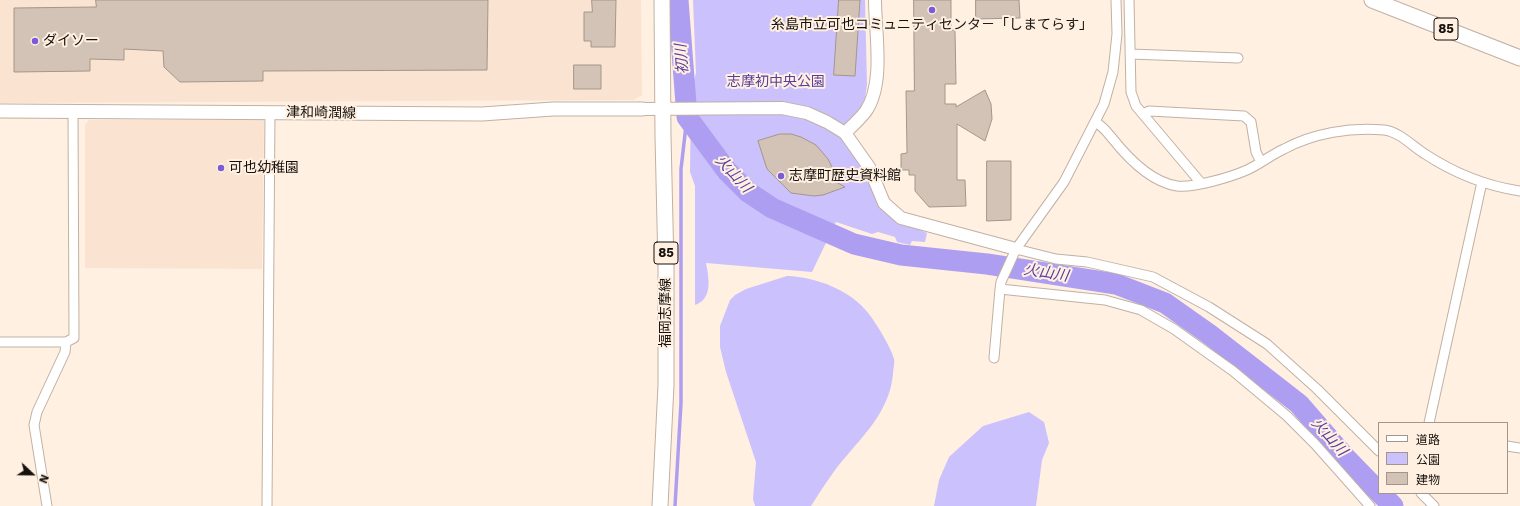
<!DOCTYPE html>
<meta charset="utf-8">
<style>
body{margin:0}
#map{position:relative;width:1520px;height:506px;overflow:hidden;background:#fff0e2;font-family:"Work Sans","Noto Sans JP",sans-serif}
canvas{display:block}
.legend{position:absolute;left:1378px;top:422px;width:130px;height:72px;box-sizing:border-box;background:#fff0e2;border:1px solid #a2978c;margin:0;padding:5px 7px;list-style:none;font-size:12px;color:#16110c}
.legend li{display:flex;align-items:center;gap:8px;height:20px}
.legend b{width:20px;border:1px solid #a2978c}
.north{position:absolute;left:12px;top:454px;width:40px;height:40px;-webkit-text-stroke:3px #fff0e2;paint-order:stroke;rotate:112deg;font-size:11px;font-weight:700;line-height:16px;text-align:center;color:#16110c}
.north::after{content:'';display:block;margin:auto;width:14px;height:18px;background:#16110c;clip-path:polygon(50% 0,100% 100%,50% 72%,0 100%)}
</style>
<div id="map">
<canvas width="1520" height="506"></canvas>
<ul class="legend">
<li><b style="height:5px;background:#fff"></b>道路</li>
<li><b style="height:11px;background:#cbc1fc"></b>公園</li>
<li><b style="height:11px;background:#d2c3b6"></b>建物</li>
</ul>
<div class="north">N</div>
</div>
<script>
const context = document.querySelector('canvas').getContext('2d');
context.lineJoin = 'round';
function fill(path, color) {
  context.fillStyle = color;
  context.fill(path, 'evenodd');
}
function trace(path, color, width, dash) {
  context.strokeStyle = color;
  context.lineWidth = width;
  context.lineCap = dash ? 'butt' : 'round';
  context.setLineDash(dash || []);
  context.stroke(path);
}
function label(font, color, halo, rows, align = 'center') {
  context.font = font + ' "Work Sans","Noto Sans JP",sans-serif';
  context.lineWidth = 4;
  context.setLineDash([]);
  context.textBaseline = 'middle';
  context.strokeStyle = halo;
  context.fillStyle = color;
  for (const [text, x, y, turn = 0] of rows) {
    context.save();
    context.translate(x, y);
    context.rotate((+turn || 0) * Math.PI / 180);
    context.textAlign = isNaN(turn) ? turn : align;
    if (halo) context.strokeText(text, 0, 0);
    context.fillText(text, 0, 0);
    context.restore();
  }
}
const built = new Path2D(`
 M0,0H641L642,95L634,100L0,103Z
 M89,120H264L262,269L85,268V125Z`);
const green = new Path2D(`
 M693,0H865L867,85L865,98L859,112L849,145L894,219L927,233L925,242L912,241L910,245L897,242L895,237L878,232L872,234L836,222L812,272L706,263C709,278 713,299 695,305V186L690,172L691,91L696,73Z
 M787,276C816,277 851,290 869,314C876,323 892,349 894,359C895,363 893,370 893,374C889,417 856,441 833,473C825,484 818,495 811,506H755L753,499L756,462L726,372L720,347V326L730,300L735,295L746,289Z
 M1029,412L1044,422L1049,443L1042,460L1036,506H934L939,480L949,457L983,426Z`);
const stream = new Path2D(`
 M675,506L681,403V169L687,117`);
const river = new Path2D(`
 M678,0L687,117L727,171L748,192L772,208L854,244L901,255L987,264L1116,284L1165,303L1209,334L1299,404L1345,457L1379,492
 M1380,493L1393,506`);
const building = new Path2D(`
 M96,0H488L487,70L263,71V81L180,82L164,67L163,51L124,49V60L90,59V71L14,72V8L96,7Z
 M592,0H616L615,47H591V41H584V12H592Z
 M839,0H860L855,76L834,75Z
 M914,0H951V30H955L956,84H945V104H956V107L985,90L991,104L992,119L985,141L957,124V180H965L966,206L929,207L915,191V175H909V170H901V154L907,153L906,91H914Z
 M976,0H1019L1020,18L976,19Z
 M574,65H601V89H574Z
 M780,134H791L801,137L816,145L828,159L835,173L836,182L845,187L823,195L814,196L791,193L767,169L758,141Z
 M987,161H1011V220L987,221Z`);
const minor = new Path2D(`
 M1116,0L1117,34L1113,72L1104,104L1064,182L1016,249L1001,282L1000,289L1105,300L1141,310L1174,329L1233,371L1287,416L1315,444L1370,506
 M1129,0L1131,92L1136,106L1201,183
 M1130,54L1238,58
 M1143,114L1149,111L1244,116L1251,122L1256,152L1261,162
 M1095,122C1103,126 1106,131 1112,138C1127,157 1151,182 1177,186C1194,188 1231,177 1247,170C1260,164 1271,155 1284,149C1314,133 1350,127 1384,130C1400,132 1412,146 1425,154C1454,173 1486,186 1520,191
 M1016,249L1056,259L1087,262L1153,277L1209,307L1267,344L1317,389L1379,451
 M0,342H66L74,338L73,111
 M994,358L1000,289
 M1429,423L1482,182
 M1507,446L1520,448
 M1421,493L1434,506
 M47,506L34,425L37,412L65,352L66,342
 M267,506L270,112`);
const tertiary = new Path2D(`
 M643,109L782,108L807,113L827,122L845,133L869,167L884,203L901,218L1016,249
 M845,133C852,126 860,119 866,111C885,83 875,32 875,0`);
const secondary = new Path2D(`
 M0,111L482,114L553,109H643`);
const primary = new Path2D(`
 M1372,0L1520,58
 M660,506L666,385V267L663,136L662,0`);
const markers = [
 [932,10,4,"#7b5bd6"],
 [35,41,4,"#7b5bd6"],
 [221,168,4,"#7b5bd6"],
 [781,176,4,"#7b5bd6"]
];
const shields = [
 [1446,29,24],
 [666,253,24]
];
const shieldNames = [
 ["85",1446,29],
 ["85",666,253]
];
const poiNames = [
 ["糸島市立可也コミュニティセンタ－「しまてらす」",932,25,"center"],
 ["ダイソー",43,41],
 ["可也幼稚園",229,168],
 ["志摩町歴史資料館",789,176]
];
const parkNames = [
 ["志摩初中央公園",776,82]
];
const streetNames = [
 ["津和崎潤線",321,113,1],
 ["福岡志摩線",666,313,-90]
];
const waterNames = [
 ["初川",682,59,-94],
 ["火山川",733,174,47],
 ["火山川",1046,273,9],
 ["火山川",1329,437,48]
];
fill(built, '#fae4d1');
fill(green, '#cbc1fc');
trace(stream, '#ae9ef1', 3.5);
trace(river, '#ae9ef1', 21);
fill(building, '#d2c3b6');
trace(building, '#a49689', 1);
trace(minor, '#c0b1a4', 11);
trace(tertiary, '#c0b1a4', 14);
trace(secondary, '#c0b1a4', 15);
trace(primary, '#c0b1a4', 17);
trace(minor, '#fff', 9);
trace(tertiary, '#fff', 12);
trace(secondary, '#fff', 13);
trace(primary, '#fff', 15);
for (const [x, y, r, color] of markers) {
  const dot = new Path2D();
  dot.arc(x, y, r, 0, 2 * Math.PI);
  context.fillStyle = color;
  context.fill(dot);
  trace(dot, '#fff0e2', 1.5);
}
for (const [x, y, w] of shields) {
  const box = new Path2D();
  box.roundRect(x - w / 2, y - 11, w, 22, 3);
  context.fillStyle = '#fff0e2';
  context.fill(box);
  trace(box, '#16110c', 1);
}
label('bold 13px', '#16110c', null, shieldNames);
label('14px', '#16110c', '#fff0e2', poiNames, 'left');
label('14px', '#583e9d', '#fff0e2', parkNames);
label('14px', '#16110c', '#fff0e2', streetNames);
label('italic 15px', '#563c9b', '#fff0e2', waterNames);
</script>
